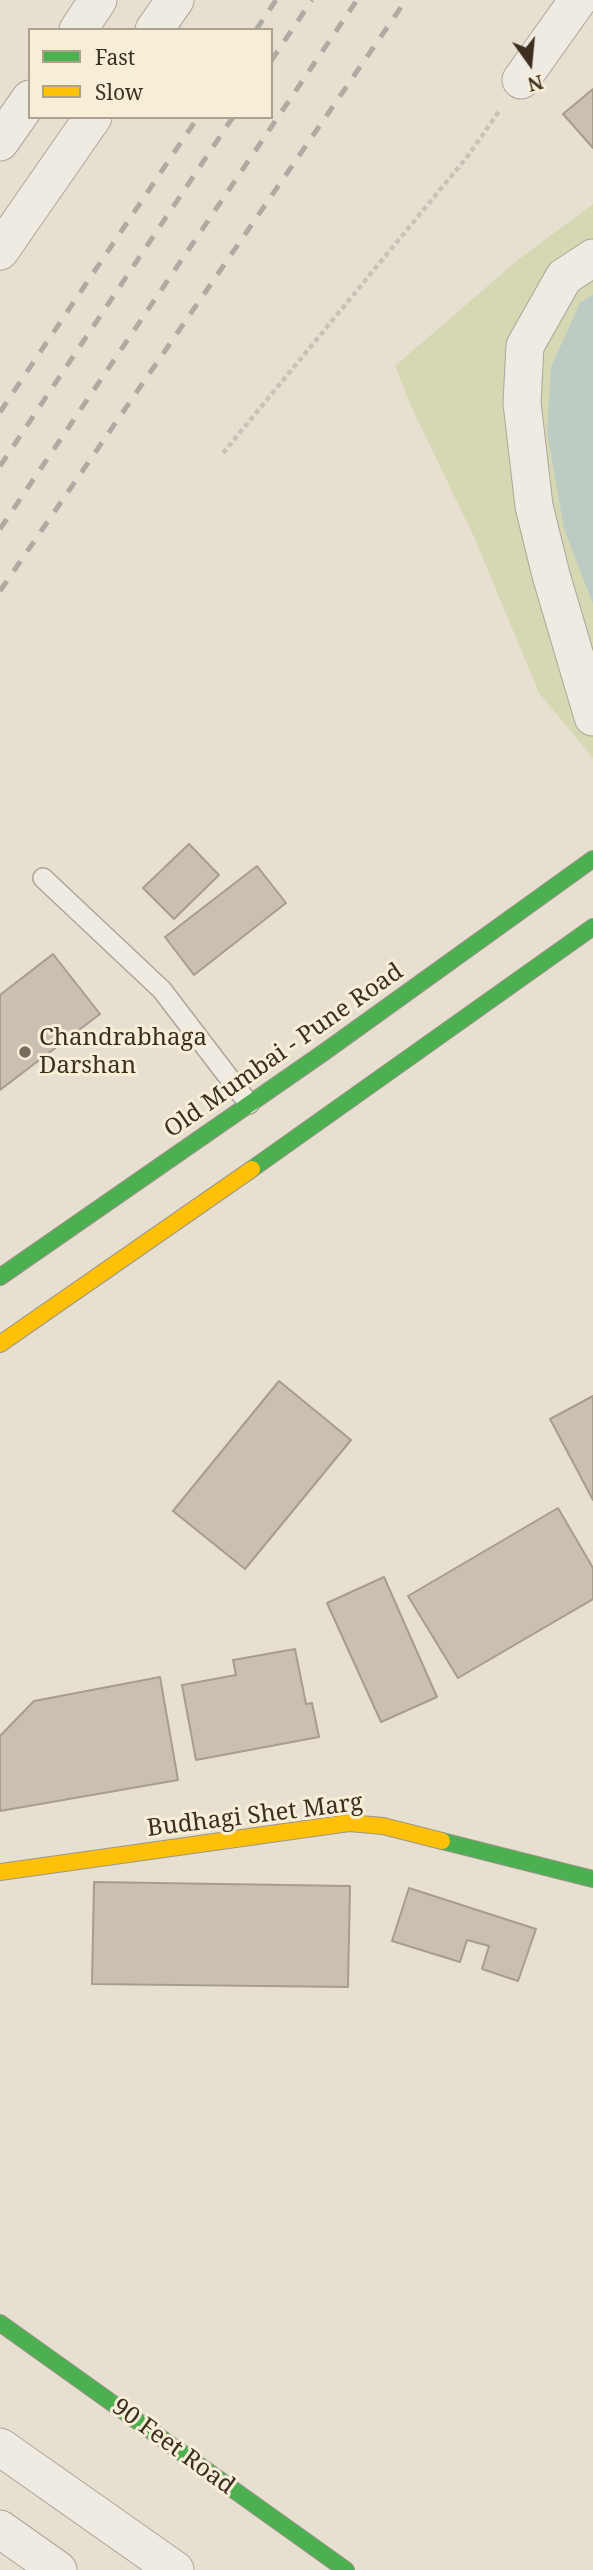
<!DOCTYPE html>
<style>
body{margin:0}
#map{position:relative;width:593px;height:2570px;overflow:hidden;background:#e7e0d1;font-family:"Noto Serif",serif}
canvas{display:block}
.legend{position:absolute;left:28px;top:28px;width:245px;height:91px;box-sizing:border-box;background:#f7eed8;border:2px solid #ada18e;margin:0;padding:9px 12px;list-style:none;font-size:21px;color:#3d2e20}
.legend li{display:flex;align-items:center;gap:14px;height:35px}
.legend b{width:35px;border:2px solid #ada18e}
.north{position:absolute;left:495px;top:28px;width:70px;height:70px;-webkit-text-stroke:5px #f7eed8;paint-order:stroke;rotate:165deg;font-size:19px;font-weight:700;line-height:28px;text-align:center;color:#3d2e20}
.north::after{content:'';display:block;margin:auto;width:24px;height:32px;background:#3d2e20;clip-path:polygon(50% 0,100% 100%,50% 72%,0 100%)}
</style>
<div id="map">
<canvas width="593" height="2570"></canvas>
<ul class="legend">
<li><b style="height:9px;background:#4caf50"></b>Fast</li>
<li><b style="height:9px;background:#ffc107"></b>Slow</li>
</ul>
<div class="north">N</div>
</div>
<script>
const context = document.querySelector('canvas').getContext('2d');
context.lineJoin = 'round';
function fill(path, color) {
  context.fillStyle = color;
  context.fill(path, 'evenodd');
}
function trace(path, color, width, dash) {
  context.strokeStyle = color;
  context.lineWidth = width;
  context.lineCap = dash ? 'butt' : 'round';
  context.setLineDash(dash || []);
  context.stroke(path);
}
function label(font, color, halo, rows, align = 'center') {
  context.font = font + ' "Noto Serif",serif';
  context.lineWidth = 6;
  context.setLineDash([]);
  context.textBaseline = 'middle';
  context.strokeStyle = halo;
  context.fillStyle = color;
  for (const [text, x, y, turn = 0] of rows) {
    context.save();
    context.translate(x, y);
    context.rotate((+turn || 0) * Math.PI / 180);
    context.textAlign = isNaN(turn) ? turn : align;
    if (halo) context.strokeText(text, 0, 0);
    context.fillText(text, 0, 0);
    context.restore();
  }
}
const green = new Path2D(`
 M593,204V758L539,693L474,537L410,404L395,366L519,259Z`);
const water = new Path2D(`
 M593,294V604L564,529L547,432L551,367L580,303Z`);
const building = new Path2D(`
 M593,89V148L563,114Z
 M189,844L219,875L174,919L143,888Z
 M257,866L286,903L194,975L165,937Z
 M53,954L100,1014L0,1090V995Z
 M279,1381L351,1440L245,1569L173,1511Z
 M593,1396V1500L550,1419Z
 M558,1508L593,1568V1599L458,1678L408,1596Z
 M384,1577L437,1697L381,1722L327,1603Z
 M295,1649L306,1704L312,1703L319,1737L196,1760L182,1685L236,1675L233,1660Z
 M160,1677L178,1780L0,1811V1736L34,1701Z
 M94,1882L350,1886L348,1987L92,1984Z
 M409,1888L536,1929L518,1981L482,1969L489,1946L467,1940L460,1962L392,1941Z`);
const path = new Path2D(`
 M223,453L467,157L500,110`);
const lane = new Path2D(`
 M43,878L162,990L249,1104`);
const street = new Path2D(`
 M78,30L98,0
 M154,30L175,0
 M521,80L578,0
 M0,142L30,99
 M0,251L93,117
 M593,258L564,277L525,346L522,403L534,506L551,575L593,717
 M0,2447L175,2570
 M0,2529L58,2570`);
const fast = new Path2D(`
 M252,1169L593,927
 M0,1277L323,1053L593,859
 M442,1841L593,1879
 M0,2323L346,2570`);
const slow = new Path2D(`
 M0,1344L252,1169
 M0,1872L349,1823L383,1826L442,1841`);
const rail = new Path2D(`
 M256,30L276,0
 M271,61L312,0
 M0,412L198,117
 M0,466L233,117
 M0,529L357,0
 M0,591L406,0`);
const markers = [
 [25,1052,7,"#786c5e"]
];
const poiNames = [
 ["Chandrabhaga",39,1038],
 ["Darshan",39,1066]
];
const streetNames = [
 ["Old Mumbai - Pune Road",284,1051,-35],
 ["Budhagi Shet Marg",255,1816,-7],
 ["90 Feet Road",173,2447,36]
];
fill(green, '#d6d7b3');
fill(water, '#bcccc2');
fill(building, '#cbbfb2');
trace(building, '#a89c90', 2);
trace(lane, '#ada599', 22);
trace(street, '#ada599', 39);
trace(fast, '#9c958a', 18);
trace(slow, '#9c958a', 18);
trace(path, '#c8c2b9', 4.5, [5, 3.5]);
trace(lane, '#efebe3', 19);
trace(street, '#efebe3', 37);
trace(fast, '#4caf50', 16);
trace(slow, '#ffc107', 16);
trace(rail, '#afaaa2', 5, [12, 12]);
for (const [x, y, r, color] of markers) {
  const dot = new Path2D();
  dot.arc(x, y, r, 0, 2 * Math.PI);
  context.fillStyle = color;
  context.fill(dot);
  trace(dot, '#f7eed8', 2.5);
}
label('24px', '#3d2e20', '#f7eed8', poiNames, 'left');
label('24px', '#3d2e20', '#f7eed8', streetNames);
</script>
